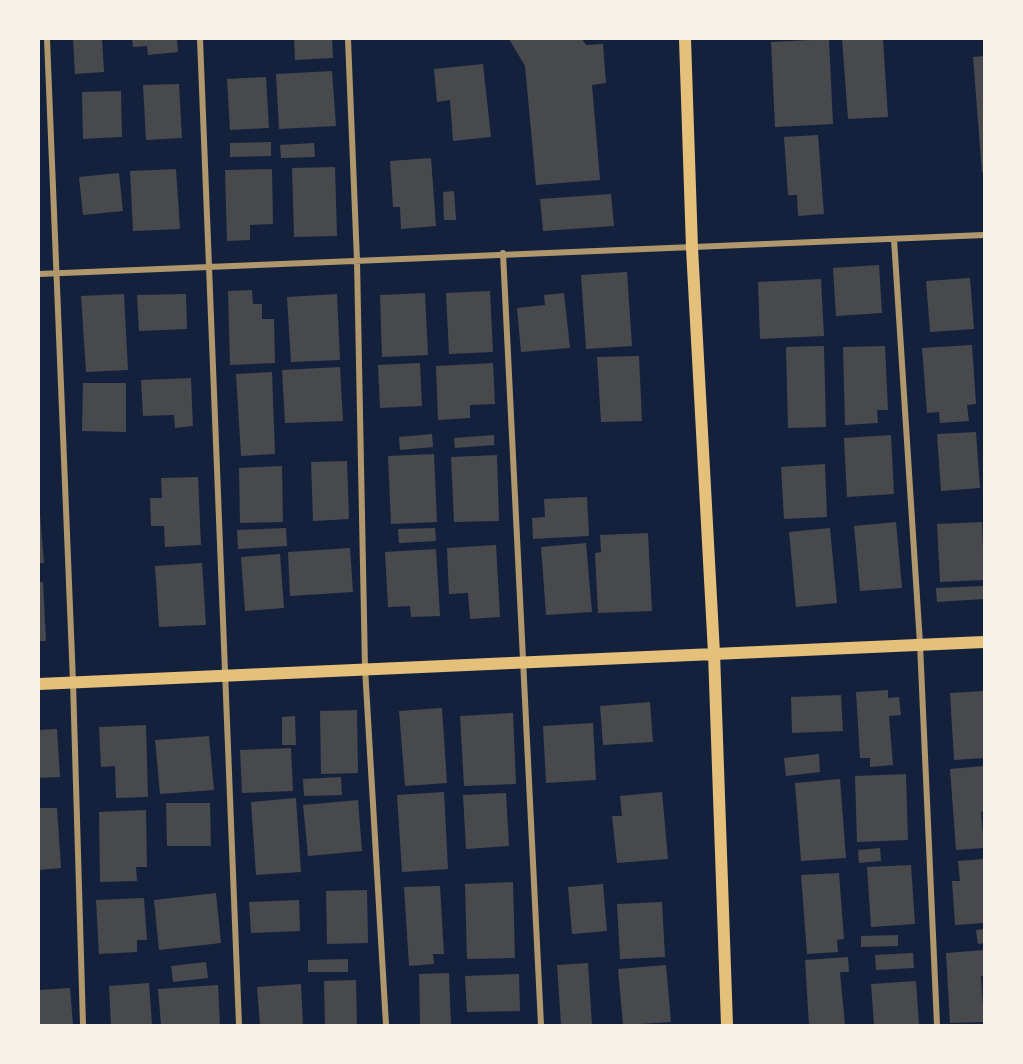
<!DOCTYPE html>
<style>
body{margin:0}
#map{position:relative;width:1023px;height:1064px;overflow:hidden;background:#14213d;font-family:Arial,sans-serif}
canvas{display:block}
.frame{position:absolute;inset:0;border:40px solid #f6f1e7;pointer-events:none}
</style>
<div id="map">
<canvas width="1023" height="1064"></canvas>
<div class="frame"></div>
</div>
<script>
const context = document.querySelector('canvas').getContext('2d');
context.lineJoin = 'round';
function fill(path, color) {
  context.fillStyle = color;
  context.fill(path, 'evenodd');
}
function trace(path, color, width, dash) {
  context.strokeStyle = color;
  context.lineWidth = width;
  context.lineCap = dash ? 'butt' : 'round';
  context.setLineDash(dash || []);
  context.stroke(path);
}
const building = new Path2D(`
 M73,39H102L104,72L75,74Z
 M132,39H177L178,52L148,55L147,46L133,47Z
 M294,39H332L333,58L295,60Z
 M509,39H582L586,45L603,44L606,83L592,85L600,180L536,185L525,66Z
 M829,39L833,124L775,127L771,42Z
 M842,39H883L888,117L848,119Z
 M984,56V172H982L973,57Z
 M483,64L491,137L453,141L450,100L437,102L434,69Z
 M332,71L336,126L279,129L276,74Z
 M266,77L269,128L230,130L227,79Z
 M179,84L182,138L146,140L143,85Z
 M121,91L122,137L83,139L82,92Z
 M818,135L824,214L798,216L797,195H788L784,137Z
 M271,142V156L230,157V143Z
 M314,143L315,157L281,158L280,145Z
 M431,158L436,226L401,229L400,207H393L390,161Z
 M335,167L337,236L294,237L292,168Z
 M176,169L180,229L133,231L130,171Z
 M272,169L273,224L250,225V240L227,241L225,170Z
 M119,173L123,211L83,215L79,177Z
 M454,191L456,220H444L443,192Z
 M611,194L614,226L543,231L540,199Z
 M879,265L882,313L836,316L833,268Z
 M627,272L632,346L586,349L581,275Z
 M970,278L974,329L930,332L926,281Z
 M821,279L824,336L760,339L758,282Z
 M252,290L253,304H262V319H274L275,363L230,365L228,291Z
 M490,291L493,352L449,354L446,293Z
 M425,293L428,355L382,357L380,295Z
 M564,293L570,348L521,352L517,308L545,305L544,295Z
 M124,294L128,370L86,372L81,296Z
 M186,294L187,329L139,331L137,295Z
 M337,294L340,360L291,362L287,297Z
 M972,345L976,404L967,405L969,421L940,423L939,412L927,413L922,348Z
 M824,346L826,427L788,428L786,347Z
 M885,346L888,410H877L878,423L845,425L843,347Z
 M639,356L642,421L601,422L597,357Z
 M420,363L422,406L380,408L378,365Z
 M493,363L495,404L470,405V418L438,420L436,366Z
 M340,367L343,421L285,423L282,370Z
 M272,372L275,454L241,456L236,374Z
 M191,378L193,426L175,428L174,415L143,416L141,380Z
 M83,383H126V432L82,431Z
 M976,432L980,488L941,491L937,434Z
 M432,434L433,447L400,450L399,437Z
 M494,435V445L455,448L454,438Z
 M891,435L894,494L847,497L844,438Z
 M434,454L437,522L391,524L388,456Z
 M497,455L499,521L454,522L451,457Z
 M347,461L349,519L313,521L311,462Z
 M825,464L827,517L784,519L781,467Z
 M282,466L283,522L240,523L239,468Z
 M198,477L201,545L165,547L164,526H151L150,498H162L161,478Z
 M587,497L589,536L533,539L532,518L545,517L544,499Z
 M39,502L44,563H39Z
 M896,522L902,588L860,591L854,526Z
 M982,522L984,580L940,582L937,524Z
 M286,528L287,546L238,549L237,530Z
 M435,528L436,541L399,543L398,529Z
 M830,528L837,603L796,607L789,532Z
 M648,533L652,611L598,613L595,553L601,552L600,535Z
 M586,543L592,612L546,615L541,547Z
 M496,545L500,617L470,619L468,593L449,594L447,548Z
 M350,548L353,592L290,596L288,552Z
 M436,549L440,616L411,617L410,606L388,607L385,552Z
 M280,554L284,608L245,611L241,557Z
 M202,563L206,625L159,627L155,566Z
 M39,582H43L46,641H39Z
 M984,586V599L937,602L936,588Z
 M888,690V698L899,697L901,715L889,716L893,765L870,767V758H860L856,692Z
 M984,691V758L954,760L950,693Z
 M841,695L843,731L792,733L791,697Z
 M650,702L653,742L603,745L600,706Z
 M442,708L447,783L405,786L399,711Z
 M357,710L358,773L321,774L320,711Z
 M513,713L516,784L464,786L460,716Z
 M295,716L296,745H282V717Z
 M593,723L596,780L546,783L543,726Z
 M146,725L148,797L116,798L115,766L101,767L99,727Z
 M57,729L60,777L39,778V730Z
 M209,736L214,790L160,794L155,740Z
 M291,748L293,791L242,793L240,750Z
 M819,754L820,772L786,776L784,758Z
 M984,766V811L981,812L984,848L956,850L950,769Z
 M906,774L908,840L857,842L855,776Z
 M341,777L342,795L304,796L303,779Z
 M840,779L846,858L801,861L795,783Z
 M444,792L448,869L402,872L397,795Z
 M662,792L668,859L617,863L612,816H622L620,796Z
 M506,793L509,846L466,849L463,795Z
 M296,798L301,872L256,875L251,802Z
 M358,800L362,851L308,856L303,805Z
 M166,803H210L211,846H167Z
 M39,808H57L61,868L39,870Z
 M146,810L147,867H136L137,881L100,882L99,812Z
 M880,848L881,861L859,863L858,850Z
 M984,859V923L955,925L952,881H960L958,861Z
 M911,865L915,924L871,927L867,867Z
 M839,873L844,939L837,940L838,952L807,954L801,875Z
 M513,882L515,958L467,959L465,884Z
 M603,884L607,931L572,934L568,887Z
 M440,886L444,954H433L434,964L409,966L404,887Z
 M367,890L368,943L327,944L326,891Z
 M216,893L221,943L159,950L154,900Z
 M144,898L147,940H137V952L99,954L96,900Z
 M299,900L300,931L251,933L249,902Z
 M662,902L665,957L620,959L617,904Z
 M984,929V943L978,944L976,930Z
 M898,935V946L861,947V936Z
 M984,950V976H981L984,1022L950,1023L946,953Z
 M913,953L914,968L876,970L875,955Z
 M848,957L849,972H840L845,1025H809L805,960Z
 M348,959V972H308V960Z
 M206,962L208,978L173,982L171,966Z
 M588,963L592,1025H561L557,965Z
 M666,965L671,1022L623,1025L618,969Z
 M449,973L451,1025H420L419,974Z
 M519,974L520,1011L467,1012L465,976Z
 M356,980L357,1025H325L324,981Z
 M916,981L919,1024L874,1025L871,984Z
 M149,983L152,1025H111L109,986Z
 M301,984L303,1025H260L257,987Z
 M218,985L220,1025H161L158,989Z
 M70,988L73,1025H39V990Z`);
const minor = new Path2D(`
 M47,39L73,682L83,1025
 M200,39L239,1025
 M348,39L357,261L365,668L386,1025
 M894,239L920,644L937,1025
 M503,253L541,1025
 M39,274L984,235`);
const secondary = new Path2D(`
 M685,39L692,248L714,653L727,1025
 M39,684L984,642`);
fill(building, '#48494c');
trace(minor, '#b1986c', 6);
trace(secondary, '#e5c07b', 12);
</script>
